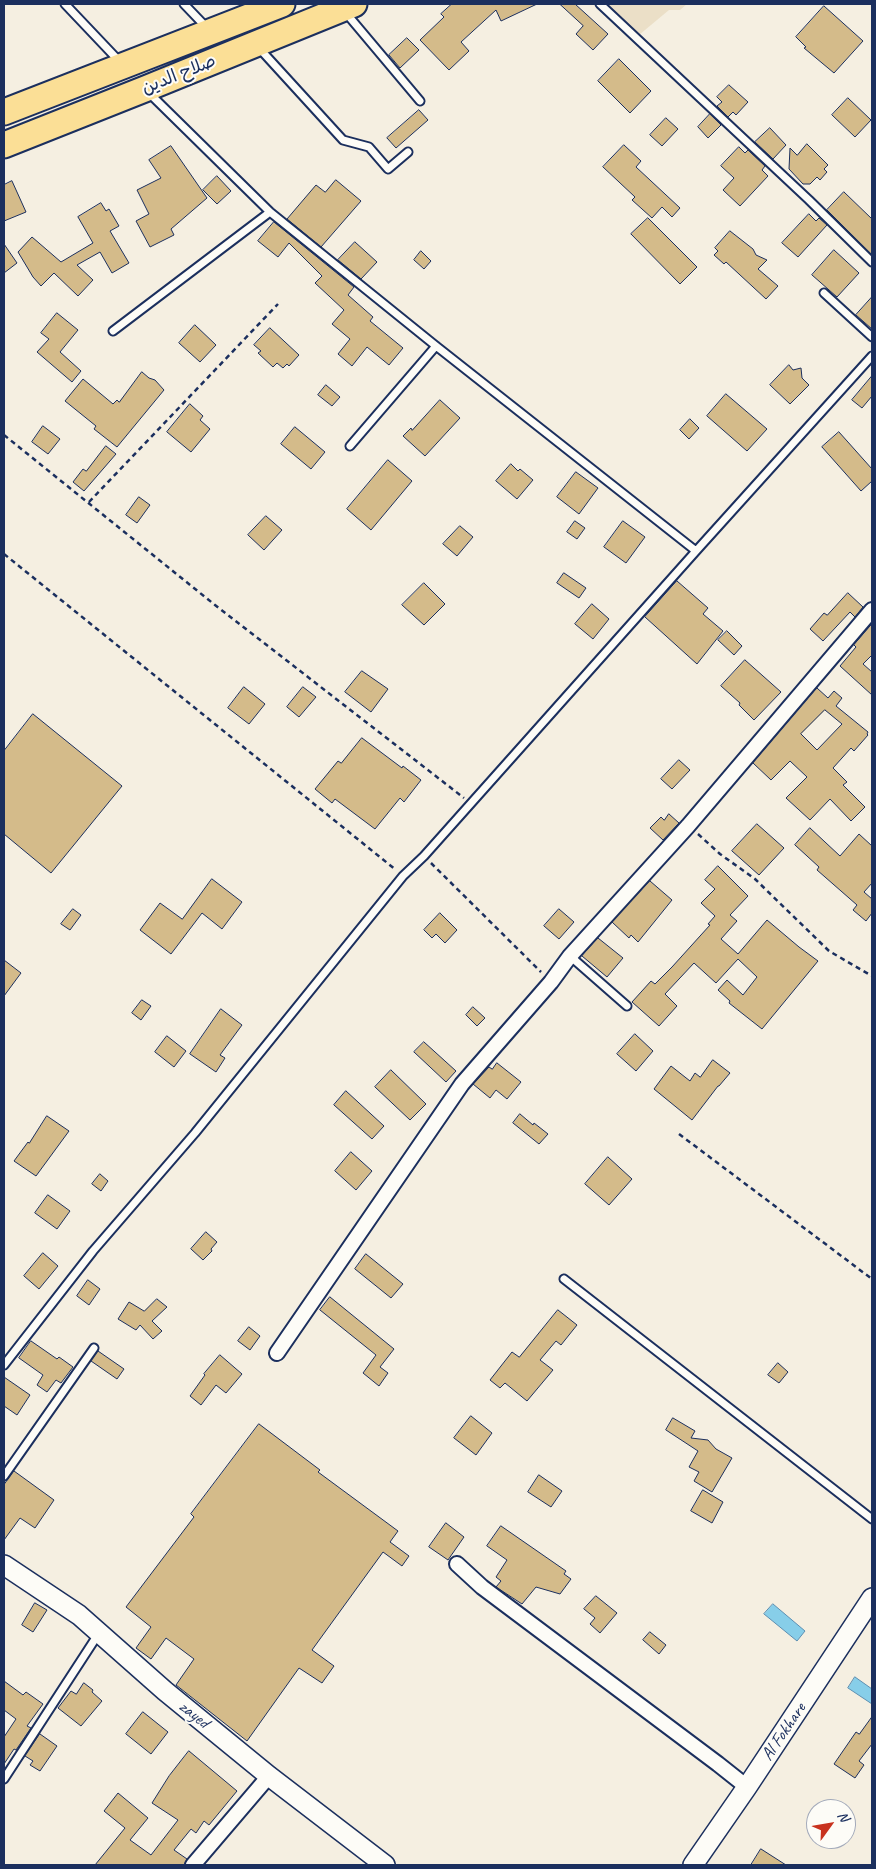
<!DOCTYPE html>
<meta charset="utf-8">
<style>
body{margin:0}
#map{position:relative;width:876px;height:1869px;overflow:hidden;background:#f5efe1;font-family:Caveat,sans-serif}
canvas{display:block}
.frame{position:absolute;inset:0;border:5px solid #1b2f5e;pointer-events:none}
.north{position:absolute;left:806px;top:1799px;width:50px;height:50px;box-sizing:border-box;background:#fdfcf7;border:1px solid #a3aaba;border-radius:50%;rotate:58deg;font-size:14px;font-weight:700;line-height:20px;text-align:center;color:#1b2f5e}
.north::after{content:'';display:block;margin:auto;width:18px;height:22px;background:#c8321e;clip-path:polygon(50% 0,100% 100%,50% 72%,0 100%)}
</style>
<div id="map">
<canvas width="876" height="1869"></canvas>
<div class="frame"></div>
<div class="north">N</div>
</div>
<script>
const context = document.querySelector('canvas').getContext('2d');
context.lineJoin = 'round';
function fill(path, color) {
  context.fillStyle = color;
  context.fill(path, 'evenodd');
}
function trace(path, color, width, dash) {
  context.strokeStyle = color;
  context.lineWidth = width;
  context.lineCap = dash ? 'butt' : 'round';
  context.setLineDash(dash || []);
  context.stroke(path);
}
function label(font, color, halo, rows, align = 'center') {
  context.font = font + ' Caveat,"Playpen Sans Arabic",sans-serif';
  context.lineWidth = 4;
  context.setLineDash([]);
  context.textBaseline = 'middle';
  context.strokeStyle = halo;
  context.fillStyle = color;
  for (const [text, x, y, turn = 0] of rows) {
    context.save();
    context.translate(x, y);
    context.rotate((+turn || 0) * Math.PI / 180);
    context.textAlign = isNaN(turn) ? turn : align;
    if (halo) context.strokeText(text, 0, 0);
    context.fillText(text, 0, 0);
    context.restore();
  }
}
const built = new Path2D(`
 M606,4H687L680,10H669L639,35Z`);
const water = new Path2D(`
 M773,1604L805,1631L797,1641L764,1614Z
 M855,1677L872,1689V1704L848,1688Z`);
const building = new Path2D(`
 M452,4H537L501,21L496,10L461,42L469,51L449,70L420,40L444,17L441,14Z
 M560,4H575L608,34L593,50L576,34L583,26Z
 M824,6L863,41L834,73L804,48L806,47L796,37Z
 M407,38L419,50L400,68L389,55Z
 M619,59L651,91L630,113L598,81Z
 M729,85L748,102L736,115L733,112L728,117L717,106L722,102L717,97Z
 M848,98L871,120L855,137L832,115Z
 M419,110L428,120L396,148L387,138Z
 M710,114L721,125L708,138L698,127Z
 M666,118L678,129L662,146L650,135Z
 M770,128L786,145L773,159L755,142Z
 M807,144L828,165L824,169L827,172L820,180L817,177L810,184H803L789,169L790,148L797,155Z
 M624,145L641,161L636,167L680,208L672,217L662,207L652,218L632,200L635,197L603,167Z
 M171,146L207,198L171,229L174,235L150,247L136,221L149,214L137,190L161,178L149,160Z
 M739,147L745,153L748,150L765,166L762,170L768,176L740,206L723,190L734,178L721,166Z
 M217,176L231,191L217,204L203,190Z
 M336,180L361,201L321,247L287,219L316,185L325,192Z
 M12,181L26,212L4,221V185Z
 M844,192L872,219V255L827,210Z
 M101,203L106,211L109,209L119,226L110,231L129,263L112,273L100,252L77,265L93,280L78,296L54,273L41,286L33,277L18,252L32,237L61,262L93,243L78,217Z
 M809,214L816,221L819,218L827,225L798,257L782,243Z
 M648,218L697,267L680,284L631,234Z
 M274,222L354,287L348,295L373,317L370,321L403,348L389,365L367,347L352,366L338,354L350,339L332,324L344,310L315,283L322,276L289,243L278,257L258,241Z
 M730,231L753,249L756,255L767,260L758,269L778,286L766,299L726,262L724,264L714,255L718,251L715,248Z
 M355,242L377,262L361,279L338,260Z
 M4,244L17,263L4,273Z
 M834,250L859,273L837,297L812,275Z
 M421,251L431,261L424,269L414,260Z
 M872,297V329L856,315Z
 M57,313L78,330L60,352L81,371L72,382L37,352L49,339L41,333Z
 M195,325L216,345L200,362L179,343Z
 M270,328L299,355L289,366L287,364L283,368L277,363L273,367L258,353L261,351L254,345Z
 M789,365L793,370L801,368L802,378L809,385L790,404L770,385Z
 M142,372L149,378L155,380L164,390L117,447L94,429L96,426L65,401L83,379L113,404L117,400L119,402Z
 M872,376V396L862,408L852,400Z
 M326,385L340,397L332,406L318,395Z
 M726,394L767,429L747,451L707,416Z
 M440,400L460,418L425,456L403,436L411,428L412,430Z
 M190,404L203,416L200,420L210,429L191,452L167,432Z
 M690,419L699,428L689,439L680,430Z
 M43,426L60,439L48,454L32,442Z
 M295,427L325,452L311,469L281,444Z
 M839,432L872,469V481L861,491L822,447Z
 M106,446L116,454L84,491L73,482L83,469L86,471Z
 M388,460L412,481L371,530L347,509Z
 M511,464L518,471L520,469L533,480L517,499L496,481Z
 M576,472L598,488L579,514L557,497Z
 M139,497L150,505L137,523L126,515Z
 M266,516L282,530L264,550L248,535Z
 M575,521L585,528L577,539L567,532Z
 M623,521L645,537L626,563L604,547Z
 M460,526L473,537L457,556L443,544Z
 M564,573L586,588L579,598L557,583Z
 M677,581L708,608L703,614L723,631L697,664L645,617Z
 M424,583L445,604L424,625L402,605Z
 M848,593L863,607L855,617L850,612L823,641L810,629L824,613L827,615Z
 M592,604L609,619L593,639L575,624Z
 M872,624V655L863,664L872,672V695L840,666L856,647L854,645Z
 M727,631L742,646L734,655L718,640Z
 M745,660L781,692L754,720L739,705L740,703L721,686Z
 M362,671L388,689L371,712L345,692Z
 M244,687L265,704L249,724L228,708Z
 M303,687L316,697L299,717L287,707Z
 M817,688L828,698L834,691L842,698L836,706L868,732L867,734L868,735L854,751L851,748L833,768L847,782L843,785L865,807L851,821L830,799L810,820L786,798L807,777L790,761L771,780L753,763ZM825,710L842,724L817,750L801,734Z
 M33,714L122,786L51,873L4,834V751Z
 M362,738L402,768L403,766L421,780L404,802L400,798L375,829L335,799L332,803L315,789L338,761L341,763Z
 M679,760L690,770L672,789L661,779Z
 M669,814L679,823L663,840L650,828L661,817L664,820Z
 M757,824L784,848L759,875L732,851Z
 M810,828L840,856L859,834L872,846V883L864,892L872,899V913L866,921L853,910L857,905L817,870L819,867L795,845Z
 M718,866L748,896L730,915L737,921L721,939L738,954L767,920L799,947L818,961L762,1029L729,1003L730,1001L718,990L727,980L743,995L757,977L738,959L716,983L694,963L665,994L677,1006L659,1026L632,1002L651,981L655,984L672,967L710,925L708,924L715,916L701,903L715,889L705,880Z
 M212,879L242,902L222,929L202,913L171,954L140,930L160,903L182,919Z
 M650,881L672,900L638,942L631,935L629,938L612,922Z
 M73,909L81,915L70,930L61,924Z
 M559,909L574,922L559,939L544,926Z
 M440,913L457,930L445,943L436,934L432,938L424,930Z
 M598,938L623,958L607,977L582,956Z
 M4,960L21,973L4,996Z
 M142,1000L151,1006L141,1020L132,1013Z
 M473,1007L485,1018L477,1026L466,1015Z
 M221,1009L242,1025L220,1055L225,1058L216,1072L190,1054Z
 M635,1034L653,1051L636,1071L617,1054Z
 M167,1036L186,1051L174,1067L155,1052Z
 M424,1042L456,1071L446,1082L414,1052Z
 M713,1060L730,1073L719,1086H718L692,1120L654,1089L671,1066L690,1081L695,1073L700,1077Z
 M497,1063L521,1082L507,1099L496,1090L490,1098L473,1084L489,1067L492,1069Z
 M391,1070L426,1104L410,1120L375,1087Z
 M346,1091L384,1126L372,1139L334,1105Z
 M520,1114L533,1125L534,1123L548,1134L539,1144L513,1123Z
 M47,1116L69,1131L36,1176L14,1161L28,1142L29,1143Z
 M351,1152L372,1171L356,1190L335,1171Z
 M608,1157L632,1179L609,1205L585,1184Z
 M100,1174L108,1181L101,1191L92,1184Z
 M48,1195L70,1211L57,1229L35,1213Z
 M206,1232L217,1242L211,1249L212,1251L203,1260L191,1249Z
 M43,1253L58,1266L39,1289L24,1276Z
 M366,1254L403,1284L391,1298L355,1269Z
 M88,1280L100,1289L89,1305L77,1296Z
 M330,1297L394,1349L380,1367L388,1373L379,1386L363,1373L376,1355L320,1310Z
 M157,1299L167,1307L152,1321L162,1331L153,1339L140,1325L136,1330L118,1319L129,1302L144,1311Z
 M558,1310L577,1325L561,1345L556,1341L540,1360L553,1370L527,1401L505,1383L500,1388L490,1380L512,1352L519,1357Z
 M249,1327L260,1336L250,1350L238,1341Z
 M31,1341L57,1359L59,1357L73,1367L61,1383L56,1380L47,1392L37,1385L43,1375L19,1358Z
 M98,1351L124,1369L117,1379L91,1361Z
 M220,1355L242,1374L226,1393L216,1385L201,1405L190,1396L205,1375L204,1374Z
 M778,1363L788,1372L779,1383L768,1375Z
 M4,1377L30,1395L17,1415L4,1406Z
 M471,1416L492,1433L476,1455L454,1438Z
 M673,1418L695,1431L691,1438L708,1440L716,1449L732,1458L712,1492L694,1481L699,1472L689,1467L698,1451L666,1430Z
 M259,1424L320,1470L318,1472L398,1531L390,1542L409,1556L402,1566L383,1552L312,1650L334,1666L322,1683L299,1668L247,1741L176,1685L194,1659L166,1638L151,1659L136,1648L151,1627L126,1607L194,1517L191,1514Z
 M14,1471L54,1500L35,1528L20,1518L4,1540V1485Z
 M539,1475L562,1491L551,1507L528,1492Z
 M703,1490L723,1502L712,1523L691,1511Z
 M446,1523L464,1537L448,1560L429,1547Z
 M501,1526L566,1571L564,1574L571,1579L560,1594L536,1587L522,1604L496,1587L501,1581L496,1577L507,1560L487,1546Z
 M596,1596L617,1613L600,1633L590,1624L595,1618L584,1609Z
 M35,1603L47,1610L33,1632L22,1625Z
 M650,1632L666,1645L659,1654L643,1640Z
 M4,1681L23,1695L26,1692L43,1704L27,1726L31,1728L16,1750L14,1749L4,1764V1737L16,1719L4,1710Z
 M84,1683L93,1690L92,1692L102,1701L81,1726L58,1708L71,1691L76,1694Z
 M143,1712L168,1732L151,1754L126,1734Z
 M872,1717V1744L859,1761L864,1765L855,1778L834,1764L856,1732L859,1734Z
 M40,1734L57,1746L40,1771L30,1765L33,1761L25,1756Z
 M189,1751L237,1791L209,1825L204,1821L196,1833L191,1829L174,1850L187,1859L184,1865H95L125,1828L104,1811L118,1793L148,1818L130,1840L151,1855L178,1820L152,1803L169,1776Z
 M761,1849L786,1865H751Z`);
const path = new Path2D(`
 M4,435L215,605L464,798
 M89,502L278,304
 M4,554L396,870
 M698,834L720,854L755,879L829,951L872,976
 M431,863L541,972
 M679,1134L872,1279`);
const lane = new Path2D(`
 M65,4L120,62
 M184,4L207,28
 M600,4L809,200L872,262
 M346,13L420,101
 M259,48L343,140L369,147L388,169L408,152
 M824,293L872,337
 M113,331L270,212
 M350,446L436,346
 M696,551L872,356
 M570,956L627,1006
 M564,1279L872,1519
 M4,1365L93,1251L195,1133L403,876L424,856L696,551L436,346L270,212L149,93
 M4,1476L94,1348
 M4,1779L99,1633`);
const street = new Path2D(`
 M277,1353L462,1084L551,982L570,956L688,826L872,610
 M457,1564L482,1587L718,1764L747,1787
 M193,1865L269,1776`);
const secondary = new Path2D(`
 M4,1565L79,1615L165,1691L269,1776L385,1865
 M693,1865L747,1787L872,1598`);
const highway = new Path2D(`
 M4,112L282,4
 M4,145L145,89L354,4`);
const streetNames = [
 ["صلاح الدين",179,75,-22],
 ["zayed",194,1715,39],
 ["Al Fokhare",784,1732,-56]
];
fill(built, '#ebdfc7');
fill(water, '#87cee9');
trace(water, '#5c8eb1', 1);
fill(building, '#d4bb8a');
trace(building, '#1b2f5e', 1);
trace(lane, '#1b2f5e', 11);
trace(street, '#1b2f5e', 18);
trace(secondary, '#1b2f5e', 22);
trace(highway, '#1b2f5e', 29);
trace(path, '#1b2f5e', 2.5, [5, 4]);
trace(lane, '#fdfcf7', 7);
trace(street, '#fdfcf7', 14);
trace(secondary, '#fdfcf7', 19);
trace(highway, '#fbdf96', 25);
label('18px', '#1b2f5e', '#fdfcf7', streetNames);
</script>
